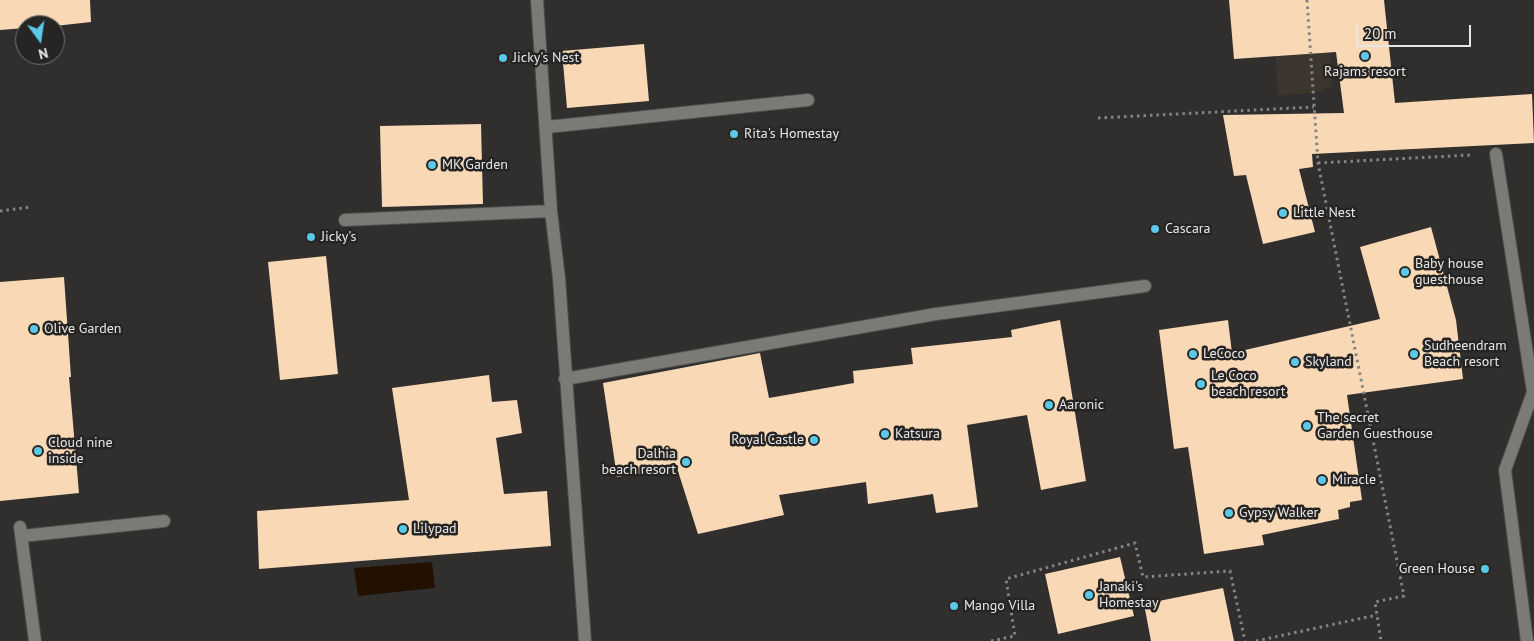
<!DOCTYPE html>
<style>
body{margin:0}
#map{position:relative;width:1534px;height:641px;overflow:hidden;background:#312f2d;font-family:"PT Sans",sans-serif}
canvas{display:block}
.north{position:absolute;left:15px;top:15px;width:50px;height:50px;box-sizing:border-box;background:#272523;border:1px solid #747371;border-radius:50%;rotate:166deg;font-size:14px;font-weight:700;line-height:20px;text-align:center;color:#e8e7e6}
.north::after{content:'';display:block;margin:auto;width:18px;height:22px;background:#5ac8e6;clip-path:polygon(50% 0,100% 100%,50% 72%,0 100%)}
.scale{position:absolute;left:1356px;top:25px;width:115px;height:22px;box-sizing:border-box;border:2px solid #e8e7e6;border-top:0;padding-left:6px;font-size:15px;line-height:18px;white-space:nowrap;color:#e8e7e6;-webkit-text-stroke:4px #272523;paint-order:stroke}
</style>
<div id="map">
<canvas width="1534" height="641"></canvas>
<div class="north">N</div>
<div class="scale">20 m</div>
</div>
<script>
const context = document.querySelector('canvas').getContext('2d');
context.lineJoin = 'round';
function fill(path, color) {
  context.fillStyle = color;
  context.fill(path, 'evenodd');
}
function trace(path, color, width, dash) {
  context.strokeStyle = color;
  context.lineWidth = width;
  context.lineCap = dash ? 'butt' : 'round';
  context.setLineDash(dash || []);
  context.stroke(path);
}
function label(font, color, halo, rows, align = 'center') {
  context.font = font + ' "PT Sans",sans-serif';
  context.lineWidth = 5;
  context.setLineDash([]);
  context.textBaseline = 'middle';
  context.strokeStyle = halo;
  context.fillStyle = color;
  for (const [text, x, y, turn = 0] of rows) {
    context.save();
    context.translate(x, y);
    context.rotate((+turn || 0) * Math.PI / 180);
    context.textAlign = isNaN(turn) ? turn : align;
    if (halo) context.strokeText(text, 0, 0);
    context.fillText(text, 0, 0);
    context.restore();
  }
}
const built = new Path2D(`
 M1272,0H1325L1333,86L1313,93L1278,95Z`);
const water = new Path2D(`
 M432,562L435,588L358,596L354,568Z`);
const building = new Path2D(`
 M0,0H90L91,22L55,26L25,25V28L0,30Z
 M1229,0H1384L1395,103L1532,94L1534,143L1312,154L1313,167L1299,169L1315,232L1263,244L1246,175L1234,176L1223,115L1344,113L1336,52L1234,59Z
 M644,44L649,101L567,108L562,51Z
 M481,124L483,204L382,207L380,126Z
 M1431,227L1456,320L1463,379L1347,395L1362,500L1350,502V507L1338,510L1339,519L1262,535L1264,545L1204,554L1188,447L1174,449L1159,330L1228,320L1232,353L1380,319L1360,247Z
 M326,256L338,374L280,380L268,262Z
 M64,277L71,377H69L79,493L0,501V282Z
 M1060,320L1086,481L1041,490L1027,415L967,425L978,507L936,513L933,494L868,504L866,482L779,495L784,515L698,534L677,468L617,477L603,383L760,353L769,398L854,383L853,371L913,364L911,348L1012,337L1011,330Z
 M489,375L492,402L517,400L522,433L496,438L504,494L547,491L551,546L259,569L257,511L409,500L392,388Z
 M1120,557L1134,616L1058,634L1045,574Z
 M1223,588L1234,641H1151L1144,604Z`);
const path = new Path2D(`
 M1307,0L1318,163L1404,596L1375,602L1381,641
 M1098,118L1314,107
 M1318,163L1470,155
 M0,211L31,207
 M991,641L1015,636L1006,579L1135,543L1143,577L1230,571L1245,641
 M1256,641L1377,615`);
const lane = new Path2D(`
 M537,0L551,211L559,278
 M547,127L808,100
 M345,220L551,211
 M20,527L35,641
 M22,536L164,521`);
const street = new Path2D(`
 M1496,154L1533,392L1505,470L1527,641
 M559,278L585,641
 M565,379L936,314L1145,286`);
const markers = [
 [1365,56,5,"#5ac8e6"],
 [503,58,5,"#5ac8e6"],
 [734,134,5,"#5ac8e6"],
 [432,165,5,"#5ac8e6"],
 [1283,213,5,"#5ac8e6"],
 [1155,229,5,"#5ac8e6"],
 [311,237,5,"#5ac8e6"],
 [1405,272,5,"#5ac8e6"],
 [34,329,5,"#5ac8e6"],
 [1193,354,5,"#5ac8e6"],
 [1414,354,5,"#5ac8e6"],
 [1295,362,5,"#5ac8e6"],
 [1201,384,5,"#5ac8e6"],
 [1049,405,5,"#5ac8e6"],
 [1307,426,5,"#5ac8e6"],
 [885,434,5,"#5ac8e6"],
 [814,440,5,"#5ac8e6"],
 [38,451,5,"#5ac8e6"],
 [686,462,5,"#5ac8e6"],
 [1322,480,5,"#5ac8e6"],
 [1229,513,5,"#5ac8e6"],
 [403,529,5,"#5ac8e6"],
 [1485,569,5,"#5ac8e6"],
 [1089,595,5,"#5ac8e6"],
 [954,606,5,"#5ac8e6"]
];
const poiNames = [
 ["Jicky's Nest",513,58],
 ["Rajams resort",1365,72,"center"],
 ["Rita's Homestay",744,134],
 ["MK Garden",442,165],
 ["Little Nest",1293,213],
 ["Cascara",1165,229],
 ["Jicky's",321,237],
 ["Baby house",1415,264],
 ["guesthouse",1415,280],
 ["Olive Garden",44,329],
 ["Sudheendram",1424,346],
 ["Beach resort",1424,362],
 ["LeCoco",1203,354],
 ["Skyland",1305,362],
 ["Le Coco",1211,376],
 ["beach resort",1211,392],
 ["Aaronic",1059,405],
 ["The secret",1317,418],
 ["Garden Guesthouse",1317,434],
 ["Katsura",895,434],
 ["Royal Castle",804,440,"right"],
 ["Cloud nine",48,443],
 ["inside",48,459],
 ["Dalhia",676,454,"right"],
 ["beach resort",676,470,"right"],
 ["Miracle",1332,480],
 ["Gypsy Walker",1239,513],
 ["Lilypad",413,529],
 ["Green House",1475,569,"right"],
 ["Janaki's",1099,587],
 ["Homestay",1099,603],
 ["Mango Villa",964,606]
];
fill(built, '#3c362f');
fill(water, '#221000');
fill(building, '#f9d8b5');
trace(lane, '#4f4d4b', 14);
trace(street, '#4f4d4b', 14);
trace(path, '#868483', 3, [2.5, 4]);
trace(lane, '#7c7a77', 12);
trace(street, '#7c7a77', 12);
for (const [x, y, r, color] of markers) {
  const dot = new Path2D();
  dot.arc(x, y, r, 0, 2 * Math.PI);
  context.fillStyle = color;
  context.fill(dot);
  trace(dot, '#272523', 2);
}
label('14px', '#e8e7e6', '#272523', poiNames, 'left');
</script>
